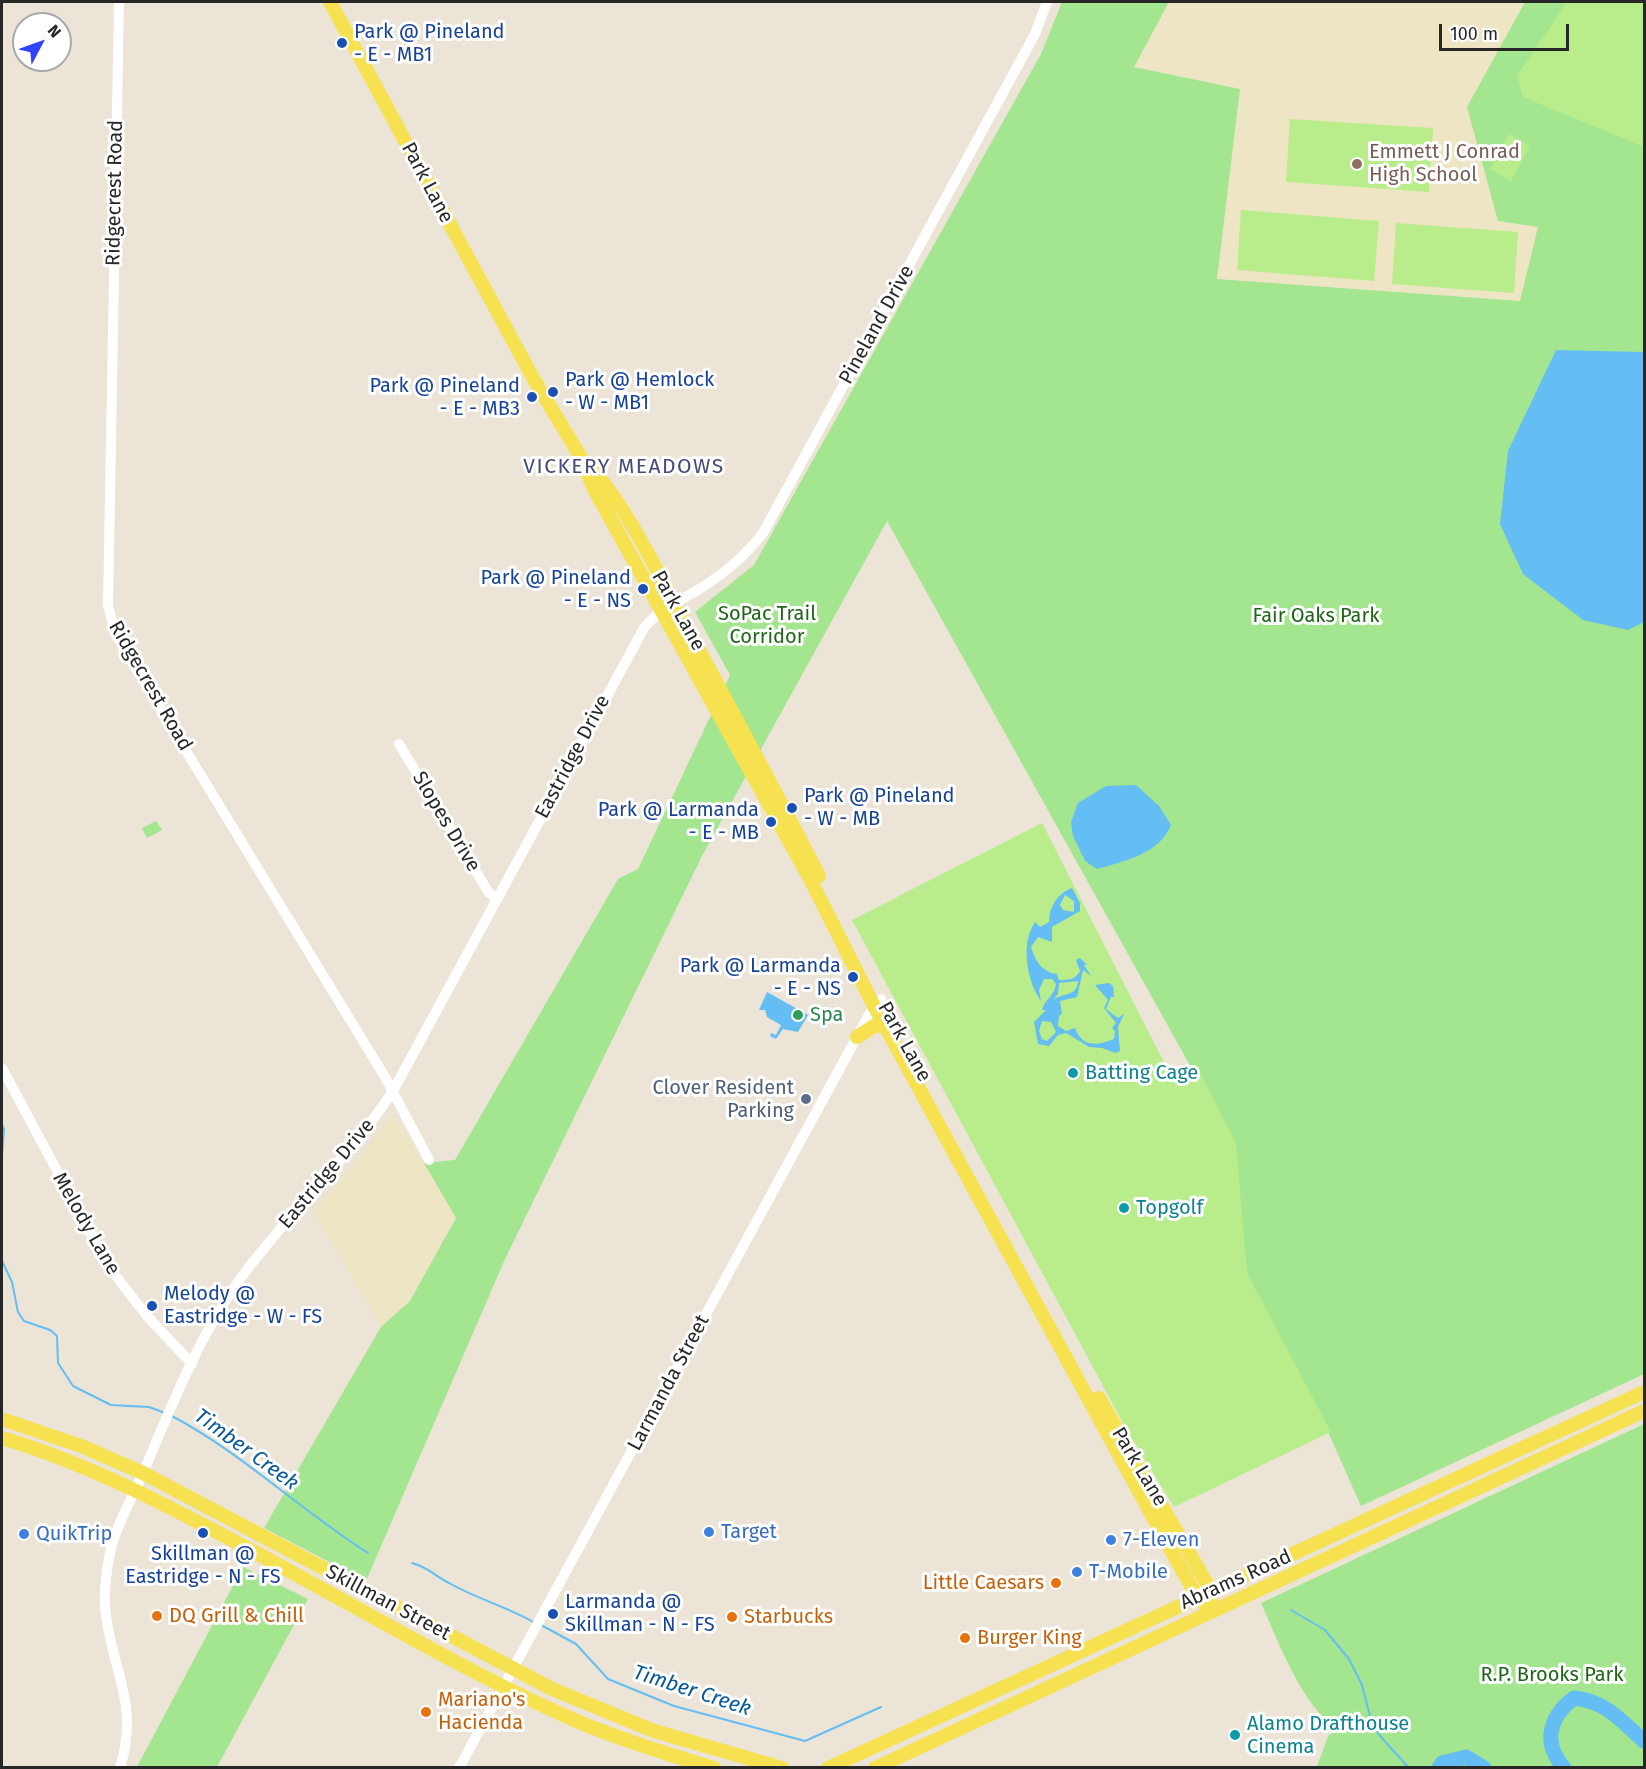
<!DOCTYPE html>
<style>
body{margin:0}
#map{position:relative;width:1646px;height:1769px;overflow:hidden;background:#ebe4d7;font-family:"Fira Sans",sans-serif}
canvas{display:block}
.frame{position:absolute;inset:0;border:3px solid #272727;pointer-events:none}
.north{position:absolute;left:12px;top:12px;width:60px;height:60px;box-sizing:border-box;background:#fff;border:2px solid #a9a9a9;border-radius:50%;rotate:49deg;font-size:16px;font-weight:700;line-height:24px;text-align:center;color:#272727}
.north::after{content:'';display:block;margin:auto;width:21px;height:27px;background:#3041ff;clip-path:polygon(50% 0,100% 100%,50% 72%,0 100%)}
.scale{position:absolute;left:1439px;top:24px;width:130px;height:27px;box-sizing:border-box;border:3px solid #272727;border-top:0;padding-left:8px;font-size:18px;line-height:21px;white-space:nowrap;color:#272727;-webkit-text-stroke:4px #fff;paint-order:stroke}
</style>
<div id="map">
<canvas width="1646" height="1769"></canvas>
<div class="frame"></div>
<div class="north">N</div>
<div class="scale">100 m</div>
</div>
<script>
const context = document.querySelector('canvas').getContext('2d');
context.lineJoin = 'round';
function fill(path, color) {
  context.fillStyle = color;
  context.fill(path, 'evenodd');
}
function trace(path, color, width, dash) {
  context.strokeStyle = color;
  context.lineWidth = width;
  context.lineCap = dash ? 'butt' : 'round';
  context.setLineDash(dash || []);
  context.stroke(path);
}
function label(font, color, halo, rows, align = 'center') {
  context.font = font + ' "Fira Sans",sans-serif';
  context.lineWidth = 6;
  context.setLineDash([]);
  context.textBaseline = 'middle';
  context.strokeStyle = halo;
  context.fillStyle = color;
  for (const [text, x, y, turn = 0] of rows) {
    context.save();
    context.translate(x, y);
    context.rotate((+turn || 0) * Math.PI / 180);
    context.textAlign = isNaN(turn) ? turn : align;
    if (halo) context.strokeText(text, 0, 0);
    context.fillText(text, 0, 0);
    context.restore();
  }
}
const education = new Path2D(`
 M1169,2H1525L1467,107L1538,226L1521,301L1217,279L1240,89L1133,67Z
 M394,1114L456,1217L410,1301L381,1327L314,1212Z`);
const green = new Path2D(`
 M1062,2H1169L1134,67L1240,89L1217,279L1520,301L1538,227L1498,221L1467,107L1525,2H1644V1374L1361,1506L1328,1432L1248,1283L1232,1141L887,521L703,854L505,1259L366,1581L264,1528L381,1327L410,1301L456,1218L424,1163L455,1160L618,879L638,869L730,675L695,612L754,565L1041,54Z
 M156,821L162,830L147,838L142,828Z
 M1644,1424V1767H1317L1328,1736L1337,1729C1301,1704 1279,1643 1261,1603Z
 M243,1567L308,1599L217,1767H137Z`);
const pitch = new Path2D(`
 M1567,2H1644V147L1523,97L1517,76Z
 M1290,119L1433,128L1429,192L1286,182Z
 M1509,134L1530,146L1511,181L1490,169Z
 M1241,210L1379,221L1374,281L1237,270Z
 M1396,223L1518,232L1514,293L1392,284Z
 M1042,823L1171,1076L1197,1067L1236,1143L1247,1273L1331,1432L1174,1507L1129,1434L852,920Z`);
const water = new Path2D(`
 M1556,350L1644,352V622L1628,630L1583,620L1523,574L1500,524L1508,451Z
 M1136,785L1159,806L1171,825C1159,854 1125,861 1097,869L1085,861L1073,836L1071,822L1078,803L1106,786Z
 M1072,888L1080,903V911L1052,927V942L1038,937L1031,947C1036,962 1042,972 1057,974L1059,980C1069,980 1075,980 1080,971L1076,960L1080,958L1087,965H1084L1091,976L1083,970L1077,997L1060,1001L1062,1014L1059,1016L1058,1026L1066,1031L1075,1028C1083,1049 1099,1045 1114,1039L1115,1031L1112,1028L1116,1023L1104,1008L1108,1000L1095,985L1109,983L1113,986L1114,997H1111L1106,1009L1118,1018L1124,1014L1118,1027L1120,1051L1115,1053L1102,1048L1089,1047L1066,1033L1058,1035L1049,1046L1038,1044L1034,1022L1046,1010H1042C1044,1000 1055,995 1056,984L1052,979H1044L1039,990L1041,1001C1027,982 1020,943 1035,922L1040,927L1049,922C1049,907 1058,893 1072,888ZM1065,895L1074,901V912L1063,910L1060,905ZM1078,981C1077,997 1064,992 1053,1000L1058,994L1059,983ZM1042,1021L1051,1022L1056,1032L1047,1041L1042,1039L1039,1031Z
 M767,992L808,1015L798,1032L783,1029L776,1039L770,1036L771,1033L776,1035L781,1025L767,1017L765,1010H759Z`);
const stream = new Path2D(`
 M2,1124L4,1129L2,1156
 M2,1261L12,1282L18,1312L24,1321L50,1330L57,1336L58,1363L73,1386L111,1405L149,1407L165,1413
 M170,1415C241,1452 300,1510 368,1553
 M412,1563C428,1567 435,1576 449,1583C477,1599 508,1607 535,1623
 M1291,1610L1325,1630L1349,1659L1362,1685L1371,1720L1380,1736L1409,1768
 M541,1625L576,1644L608,1679L674,1706L805,1741L881,1707`);
const river = new Path2D(`
 M1439,1768L1442,1763L1466,1757L1484,1768
 M1564,1768C1542,1743 1549,1717 1574,1698C1606,1701 1621,1721 1644,1741`);
const minor = new Path2D(`
 M119,2L108,605L115,633L130,659L385,1077L429,1160
 M399,744L489,893L497,898
 M2,1068L108,1266L147,1316L192,1364
 M120,1768C139,1704 114,1675 106,1616C103,1596 106,1573 110,1553C116,1525 132,1499 143,1473C172,1405 201,1330 246,1271C293,1209 350,1156 393,1091L644,628C659,609 680,601 701,588C725,573 745,556 763,533L1035,34L1047,2
 M459,1768L870,1013L881,999`);
const major = new Path2D(`
 M330,2L533,378L580,456L594,489L809,877L874,1006L1173,1554L1198,1598L1211,1611
 M588,464C630,511 657,572 687,627C731,710 776,792 819,876
 M857,1037L874,1026H886
 M1099,1398L1206,1582L1211,1592V1611
 M2,1419L81,1446L143,1473L552,1689L654,1731L782,1768
 M2,1438C93,1465 178,1511 262,1556C364,1611 466,1672 572,1719C618,1739 666,1754 714,1768
 M828,1768L1644,1392
 M875,1768L1644,1411`);
const markers = [
 [342,43,6,"#1a4fb4"],
 [1357,164,6,"#8d6e63"],
 [553,392,6,"#1a4fb4"],
 [532,397,6,"#1a4fb4"],
 [643,589,6,"#1a4fb4"],
 [792,808,6,"#1a4fb4"],
 [771,822,6,"#1a4fb4"],
 [853,977,6,"#1a4fb4"],
 [798,1015,6,"#2e9e5b"],
 [1073,1073,6,"#0f9aa8"],
 [806,1099,6,"#5c6f8a"],
 [1124,1208,6,"#0f9aa8"],
 [152,1306,6,"#1a4fb4"],
 [709,1532,6,"#3f7fe0"],
 [203,1533,6,"#1a4fb4"],
 [24,1534,6,"#3f7fe0"],
 [1111,1540,6,"#3f7fe0"],
 [1077,1572,6,"#3f7fe0"],
 [1056,1583,6,"#e8710a"],
 [553,1614,6,"#1a4fb4"],
 [157,1616,6,"#e8710a"],
 [732,1617,6,"#e8710a"],
 [965,1638,6,"#e8710a"],
 [426,1712,6,"#e8710a"],
 [1235,1735,6,"#0f9aa8"]
];
const transitNames = [
 ["Park @ Pineland",354,32],
 ["- E - MB1",354,55],
 ["Park @ Hemlock",565,380],
 ["- W - MB1",565,403],
 ["Park @ Pineland",520,386,"right"],
 ["- E - MB3",520,409,"right"],
 ["Park @ Pineland",631,578,"right"],
 ["- E - NS",631,601,"right"],
 ["Park @ Pineland",804,796],
 ["- W - MB",804,819],
 ["Park @ Larmanda",759,810,"right"],
 ["- E - MB",759,833,"right"],
 ["Park @ Larmanda",841,966,"right"],
 ["- E - NS",841,989,"right"],
 ["Melody @",164,1294],
 ["Eastridge - W - FS",164,1317],
 ["Skillman @",203,1554,"center"],
 ["Eastridge - N - FS",203,1577,"center"],
 ["Larmanda @",565,1602],
 ["Skillman - N - FS",565,1625]
];
const educationNames = [
 ["Emmett J Conrad",1369,152],
 ["High School",1369,175]
];
const streetNames = [
 ["Park Lane",427,183,62],
 ["Ridgecrest Road",115,193,-89],
 ["Pineland Drive",877,325,-61],
 ["Park Lane",678,611,61],
 ["Ridgecrest Road",150,686,60],
 ["Eastridge Drive",573,757,-62],
 ["Slopes Drive",446,822,59],
 ["Park Lane",904,1042,61],
 ["Eastridge Drive",327,1174,-50],
 ["Melody Lane",86,1224,60],
 ["Larmanda Street",669,1383,-62],
 ["Park Lane",1139,1467,59],
 ["Abrams Road",1236,1580,-24],
 ["Skillman Street",388,1603,28]
];
const parkNames = [
 ["SoPac Trail",767,614],
 ["Corridor",767,637],
 ["Fair Oaks Park",1316,616],
 ["R.P. Brooks Park",1552,1675]
];
const leisureNames = [
 ["Spa",810,1015]
];
const cultureNames = [
 ["Batting Cage",1085,1073],
 ["Topgolf",1136,1208],
 ["Alamo Drafthouse",1247,1724],
 ["Cinema",1247,1747]
];
const serviceNames = [
 ["Clover Resident",794,1088],
 ["Parking",794,1111]
];
const shopNames = [
 ["Target",721,1532],
 ["QuikTrip",36,1534],
 ["7-Eleven",1123,1540],
 ["T-Mobile",1089,1572]
];
const foodNames = [
 ["Little Caesars",1044,1583,"right"],
 ["DQ Grill & Chill",169,1616],
 ["Starbucks",744,1617],
 ["Burger King",977,1638],
 ["Mariano's",438,1700],
 ["Hacienda",438,1723]
];
const neighbourhoodNames = [
 ["VICKERY MEADOWS",624,467]
];
const waterNames = [
 ["Timber Creek",246,1450,36],
 ["Timber Creek",692,1691,18]
];
fill(education, '#eee5c5');
fill(green, '#a4e590');
fill(pitch, '#b9ed8b');
fill(water, '#64bef3');
trace(stream, '#64bef3', 2);
trace(river, '#64bef3', 15);
trace(minor, '#fff', 10);
trace(major, '#f6e151', 14);
for (const [x, y, r, color] of markers) {
  const dot = new Path2D();
  dot.arc(x, y, r, 0, 2 * Math.PI);
  context.fillStyle = color;
  context.fill(dot);
  trace(dot, '#fff', 2);
}
label('20px', '#164399', '#fff', transitNames, 'left');
label('20px', '#785e54', '#fff', educationNames, 'left');
label('20px', '#272727', '#fff', streetNames);
label('20px', '#1e6616', '#fff', parkNames);
label('20px', '#27864d', '#fff', leisureNames, 'left');
label('20px', '#0d838f', '#fff', cultureNames, 'left');
label('20px', '#4e5e75', '#fff', serviceNames, 'right');
label('20px', '#366cbe', '#fff', shopNames, 'left');
label('20px', '#c56008', '#fff', foodNames, 'left');
context.letterSpacing = '1.5px';
label('21px', '#464a79', '#fff', neighbourhoodNames);
context.letterSpacing = '0px';
label('italic 21px', '#07599b', '#fff', waterNames);
</script>
